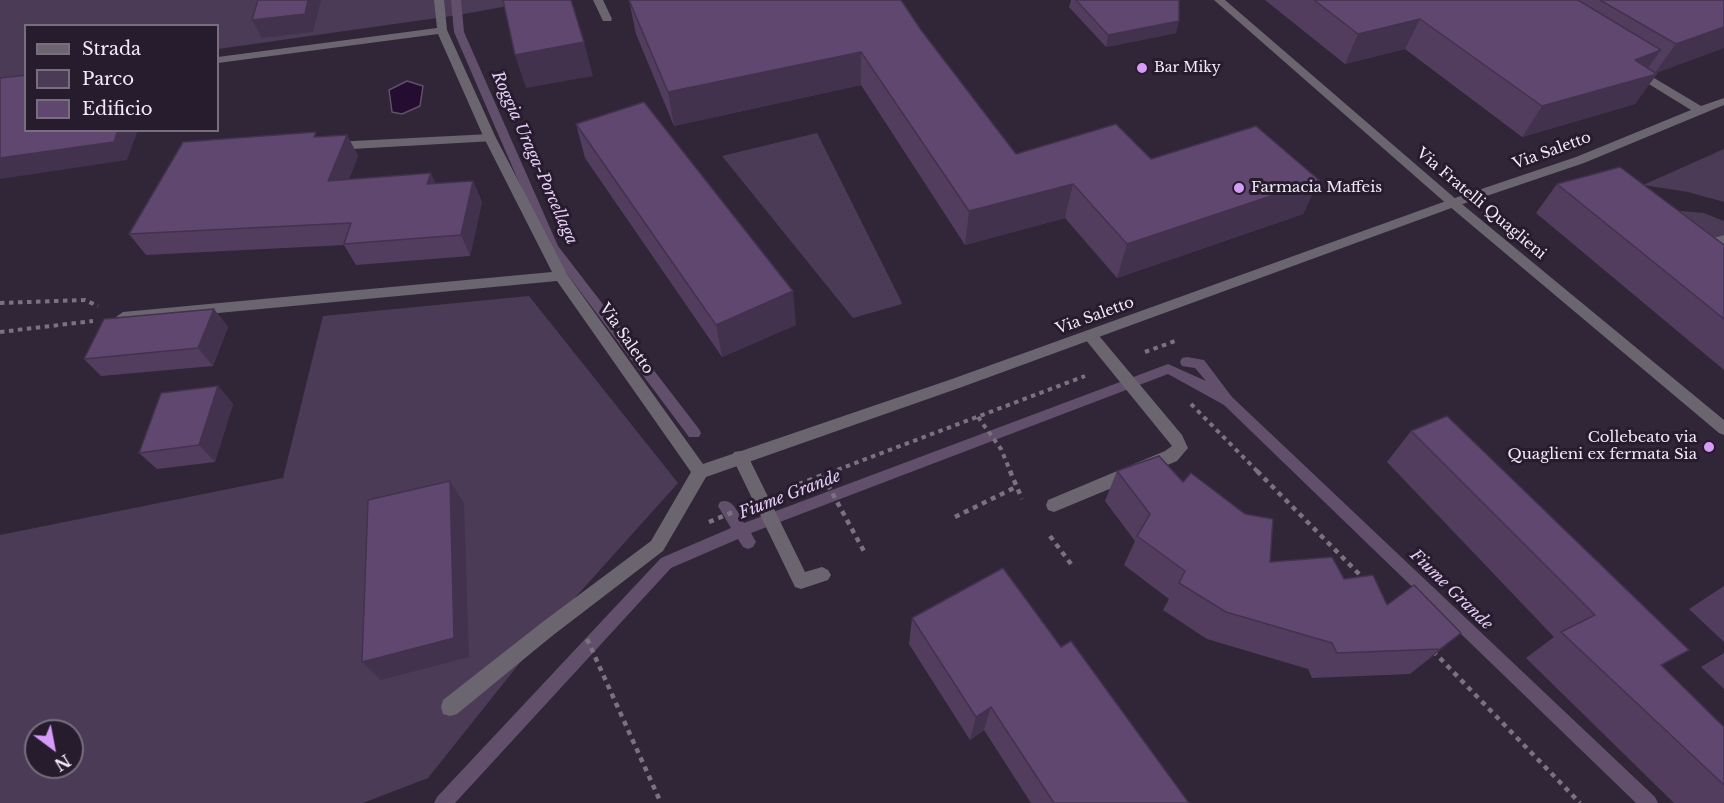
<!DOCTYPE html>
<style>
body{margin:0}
#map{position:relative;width:1724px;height:803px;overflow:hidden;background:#312638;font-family:"Libre Baskerville",serif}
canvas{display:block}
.legend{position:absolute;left:24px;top:24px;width:195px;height:108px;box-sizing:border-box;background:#271c2e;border:2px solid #786e7e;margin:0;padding:8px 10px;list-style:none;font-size:18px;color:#f1eaf6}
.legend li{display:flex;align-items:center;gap:12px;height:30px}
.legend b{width:30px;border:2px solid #786e7e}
.north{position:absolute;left:24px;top:719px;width:60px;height:60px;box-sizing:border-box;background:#271c2e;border:2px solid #786e7e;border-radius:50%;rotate:148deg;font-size:16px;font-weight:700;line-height:24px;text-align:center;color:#f1eaf6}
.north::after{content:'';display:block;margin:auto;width:21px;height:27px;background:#d79bf9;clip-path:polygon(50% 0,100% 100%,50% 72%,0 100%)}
</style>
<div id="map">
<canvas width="1724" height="803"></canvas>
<ul class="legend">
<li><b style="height:8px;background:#6b656f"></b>Strada</li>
<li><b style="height:16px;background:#4c3b56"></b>Parco</li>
<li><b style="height:16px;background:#60476f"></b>Edificio</li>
</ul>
<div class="north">N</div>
</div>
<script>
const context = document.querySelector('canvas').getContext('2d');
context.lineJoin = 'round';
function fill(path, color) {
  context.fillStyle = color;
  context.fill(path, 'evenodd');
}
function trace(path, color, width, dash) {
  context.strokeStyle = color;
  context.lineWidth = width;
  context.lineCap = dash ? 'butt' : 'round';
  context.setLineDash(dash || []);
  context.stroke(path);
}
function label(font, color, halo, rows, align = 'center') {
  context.font = font + ' "Libre Baskerville",serif';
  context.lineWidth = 6;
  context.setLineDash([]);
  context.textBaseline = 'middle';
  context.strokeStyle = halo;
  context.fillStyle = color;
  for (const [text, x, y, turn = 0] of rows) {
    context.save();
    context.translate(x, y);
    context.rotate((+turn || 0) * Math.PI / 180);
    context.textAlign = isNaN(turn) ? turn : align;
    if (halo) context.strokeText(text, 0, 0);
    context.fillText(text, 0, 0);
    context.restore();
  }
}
const green = new Path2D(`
 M0,0H542L458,15L218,49V26H26L25,77L0,81Z
 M817,133L900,299L902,304L853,318L722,156Z
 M1724,149V202L1688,192L1643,185Z
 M1681,211L1704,213L1724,221V272L1664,214Z
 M529,296L678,483L546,630L428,778L363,803H0V535L283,478L323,316ZM36,731H72V767H36Z`);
const water = new Path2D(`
 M407,81L423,86L420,106L402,114L392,112L389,90Z`);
const stream = new Path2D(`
 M451,0H461L464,32L558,246L699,429L701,433L699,437H689L547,247L454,32Z
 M1187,357L1204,360L1232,397L1655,797L1658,803H1636L1224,405L1168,374L751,533L756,542L753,547L748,549L743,547L738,539L671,568L455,803H434L437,797L661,558L731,528L718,506L720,502C733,497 738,514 744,523L1168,364L1206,381L1195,368L1182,366L1180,362L1182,358Z`);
const pathFar1 = new Path2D(`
 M0,303L85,300L98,306
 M0,332L93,321
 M1145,352L1175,341
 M1191,404L1259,473
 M978,417L1001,449L1011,473
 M829,473L1085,376`);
const path = new Path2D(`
 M1010,471L1022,499
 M1257,471L1363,578
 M823,476L866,555
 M789,488L833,471
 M955,517L1016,487
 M709,522L733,512
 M1050,536L1071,564
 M587,639L661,803
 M1433,651L1580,803`);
const service = new Path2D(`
 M490,134L494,135V141L334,150L328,146L334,142Z
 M1090,330L1095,331L1182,435L1188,448L1177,461L1054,512L1048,510L1046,505L1048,500L1165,451L1172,446L1085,339L1083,335Z
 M740,451L746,452L805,572L822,567L828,570L831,575L828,580L801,589L795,587L732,457L734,452Z
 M546,622L552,624L555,630L552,636L457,714L450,716L443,714L441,707L443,700L540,624Z`);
const pedestrian = new Path2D(`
 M1724,235V244L1698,251L1691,247L1693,244Z`);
const minor = new Path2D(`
 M434,0H444L447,30L496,138L567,274L703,464L952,379L1449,200L1576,157L1691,110L1631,73V69H1639L1701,106L1724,98V105L1584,163L1457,206L962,387L706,477L663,551L552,636L546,638L540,636L537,630L540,624L651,541L691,472L557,281L123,322L116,317L123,312L552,272L484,138L438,34L218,63V57L437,28Z
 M593,0H603L612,19L611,21H603Z`);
const tertiary = new Path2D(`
 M1214,0H1225L1457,200L1724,420V435L1719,433L1449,206Z`);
const wall = new Path2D(`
 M629,0L921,30L1016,154L1151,159L1319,180L1303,214L1117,278L1065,218L965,245L861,85L674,126L636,34Z
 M1071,0H1179L1176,33L1106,47L1069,7Z
 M1265,0H1724L1656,73L1635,104L1522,137L1405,49L1345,64Z
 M576,124L796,325L722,357L585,158Z
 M347,135L358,156L349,179L435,184L473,181L482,202L470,256L356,265L344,245L146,255L129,234L319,137Z
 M1557,184L1724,245V370L1536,213Z
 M214,309L228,327L213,366L101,376L84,359Z
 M218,386L233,404L215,462L157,469L139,453Z
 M1411,431L1662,666L1724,727V803H1674L1526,658L1554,637L1387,462Z
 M1117,471L1183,482L1270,562L1344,579L1387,605L1461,633L1410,674L1312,678L1308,669L1207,639L1163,610L1169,599L1124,565L1135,541L1105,501Z
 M1724,586V642L1689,609Z
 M912,618L1061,647L1189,803H1031L984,730L970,740L909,644Z
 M1724,653V689L1701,667Z`);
const shadedWall = new Path2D(`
 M308,0H321L313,32L262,38L252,20Z
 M1420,19L1405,49L1345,64L1358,34Z
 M1179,21L1176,33L1106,47L1108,35Z
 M1724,27V48L1654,74L1676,44Z
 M584,42L593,76L526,88L515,55Z
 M1661,50L1640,79L1657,74L1635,104L1522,137L1542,106L1635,60Z
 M861,52V85L674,126L668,92Z
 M118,130H138L127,160L0,179V158Z
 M347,135L358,156L340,202L328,181Z
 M431,173L440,194L427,184Z
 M1319,180L1303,214L1117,278L1127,244Z
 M473,181L482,202L470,256L461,235Z
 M1073,184L1065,218L965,245L969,211Z
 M793,291L796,325L722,357L716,325Z
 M214,309L228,327L213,366L198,348Z
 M218,386L233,404L215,462L199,445Z
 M450,481L464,503L469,657L381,680L362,662Z
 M1461,633L1431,658L1410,674L1440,649Z
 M1689,650L1646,675L1620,689L1661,665Z
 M991,707L984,730L970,740L976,717Z`);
const building = new Path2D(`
 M258,0H308L305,14L252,20Z
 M503,0H571L584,42L515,55Z
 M629,0H901L921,30L1016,154L1116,124L1151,159L1256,126L1319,180L1127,244L1073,184L969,211L861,52L668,92Z
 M1076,0H1179V21L1108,35Z
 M1314,0H1578L1661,50L1635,60L1657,74L1542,106L1420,19L1358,34Z
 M1600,0H1724V27L1676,44Z
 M26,75V130H118L114,142L0,158V78Z
 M644,102L793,291L716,325L576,124Z
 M316,132L314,137L347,135L328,181L431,173L427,184L473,181L461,235L344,244L351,223L129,234L183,142Z
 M1620,167L1724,245V319L1557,184Z
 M214,309L198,348L84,359L104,319Z
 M218,386L199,445L139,453L161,393Z
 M1447,416L1689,650L1661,665L1724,727V785L1561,632L1595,615L1411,431Z
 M1159,456L1183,482L1191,473L1245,514L1273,519L1270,562L1332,557L1344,579L1373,575L1387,605L1414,585L1461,633L1440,649L1337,653L1332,643L1226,612L1179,583L1185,571L1137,536L1150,514L1117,471Z
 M450,481L454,638L362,662L368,500Z
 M1003,568L1061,647L1071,641L1189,803H1054L991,707L976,717L912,618Z`);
const markers = [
 [1142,68,6,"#d79bf9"],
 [1239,188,6,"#d79bf9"],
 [1709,447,6,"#d79bf9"]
];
const farPoinames = [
 ["Bar Miky",1154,68]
];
const streetNames = [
 ["Via Saletto",1552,151,-20],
 ["Via Fratelli Quaglieni",1481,204,40],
 ["Via Saletto",1095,316,-20],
 ["Via Saletto",626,339,55]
];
const poiNames = [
 ["Farmacia Maffeis",1251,188],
 ["Collebeato via",1697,438,"right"],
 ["Quaglieni ex fermata Sia",1697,455,"right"]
];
const waterNames = [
 ["Roggia Uraga-Porcellaga",534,158,66],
 ["Fiume Grande",790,495,-21],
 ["Fiume Grande",1451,590,44]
];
fill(green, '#4c3b56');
fill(water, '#240d30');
trace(water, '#624f6b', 1.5);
fill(stream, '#624f6b');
trace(pathFar1, '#7b7181', 4, [4.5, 4.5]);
trace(path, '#7b7181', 4.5, [5, 5]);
fill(service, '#6b656f');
fill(pedestrian, '#6b656f');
fill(minor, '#6b656f');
fill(tertiary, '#6b656f');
fill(wall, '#533d5f');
fill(shadedWall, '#43324e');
fill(building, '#60476f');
trace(building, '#43324e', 1.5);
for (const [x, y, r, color] of markers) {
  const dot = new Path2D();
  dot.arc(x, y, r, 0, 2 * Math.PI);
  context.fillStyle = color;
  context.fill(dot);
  trace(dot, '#271c2e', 2);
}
label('14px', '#f1eaf6', '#271c2e', farPoinames, 'left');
label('15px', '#f1eaf6', '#271c2e', streetNames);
label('15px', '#f1eaf6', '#271c2e', poiNames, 'left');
label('italic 16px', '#e7cef7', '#271c2e', waterNames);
</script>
